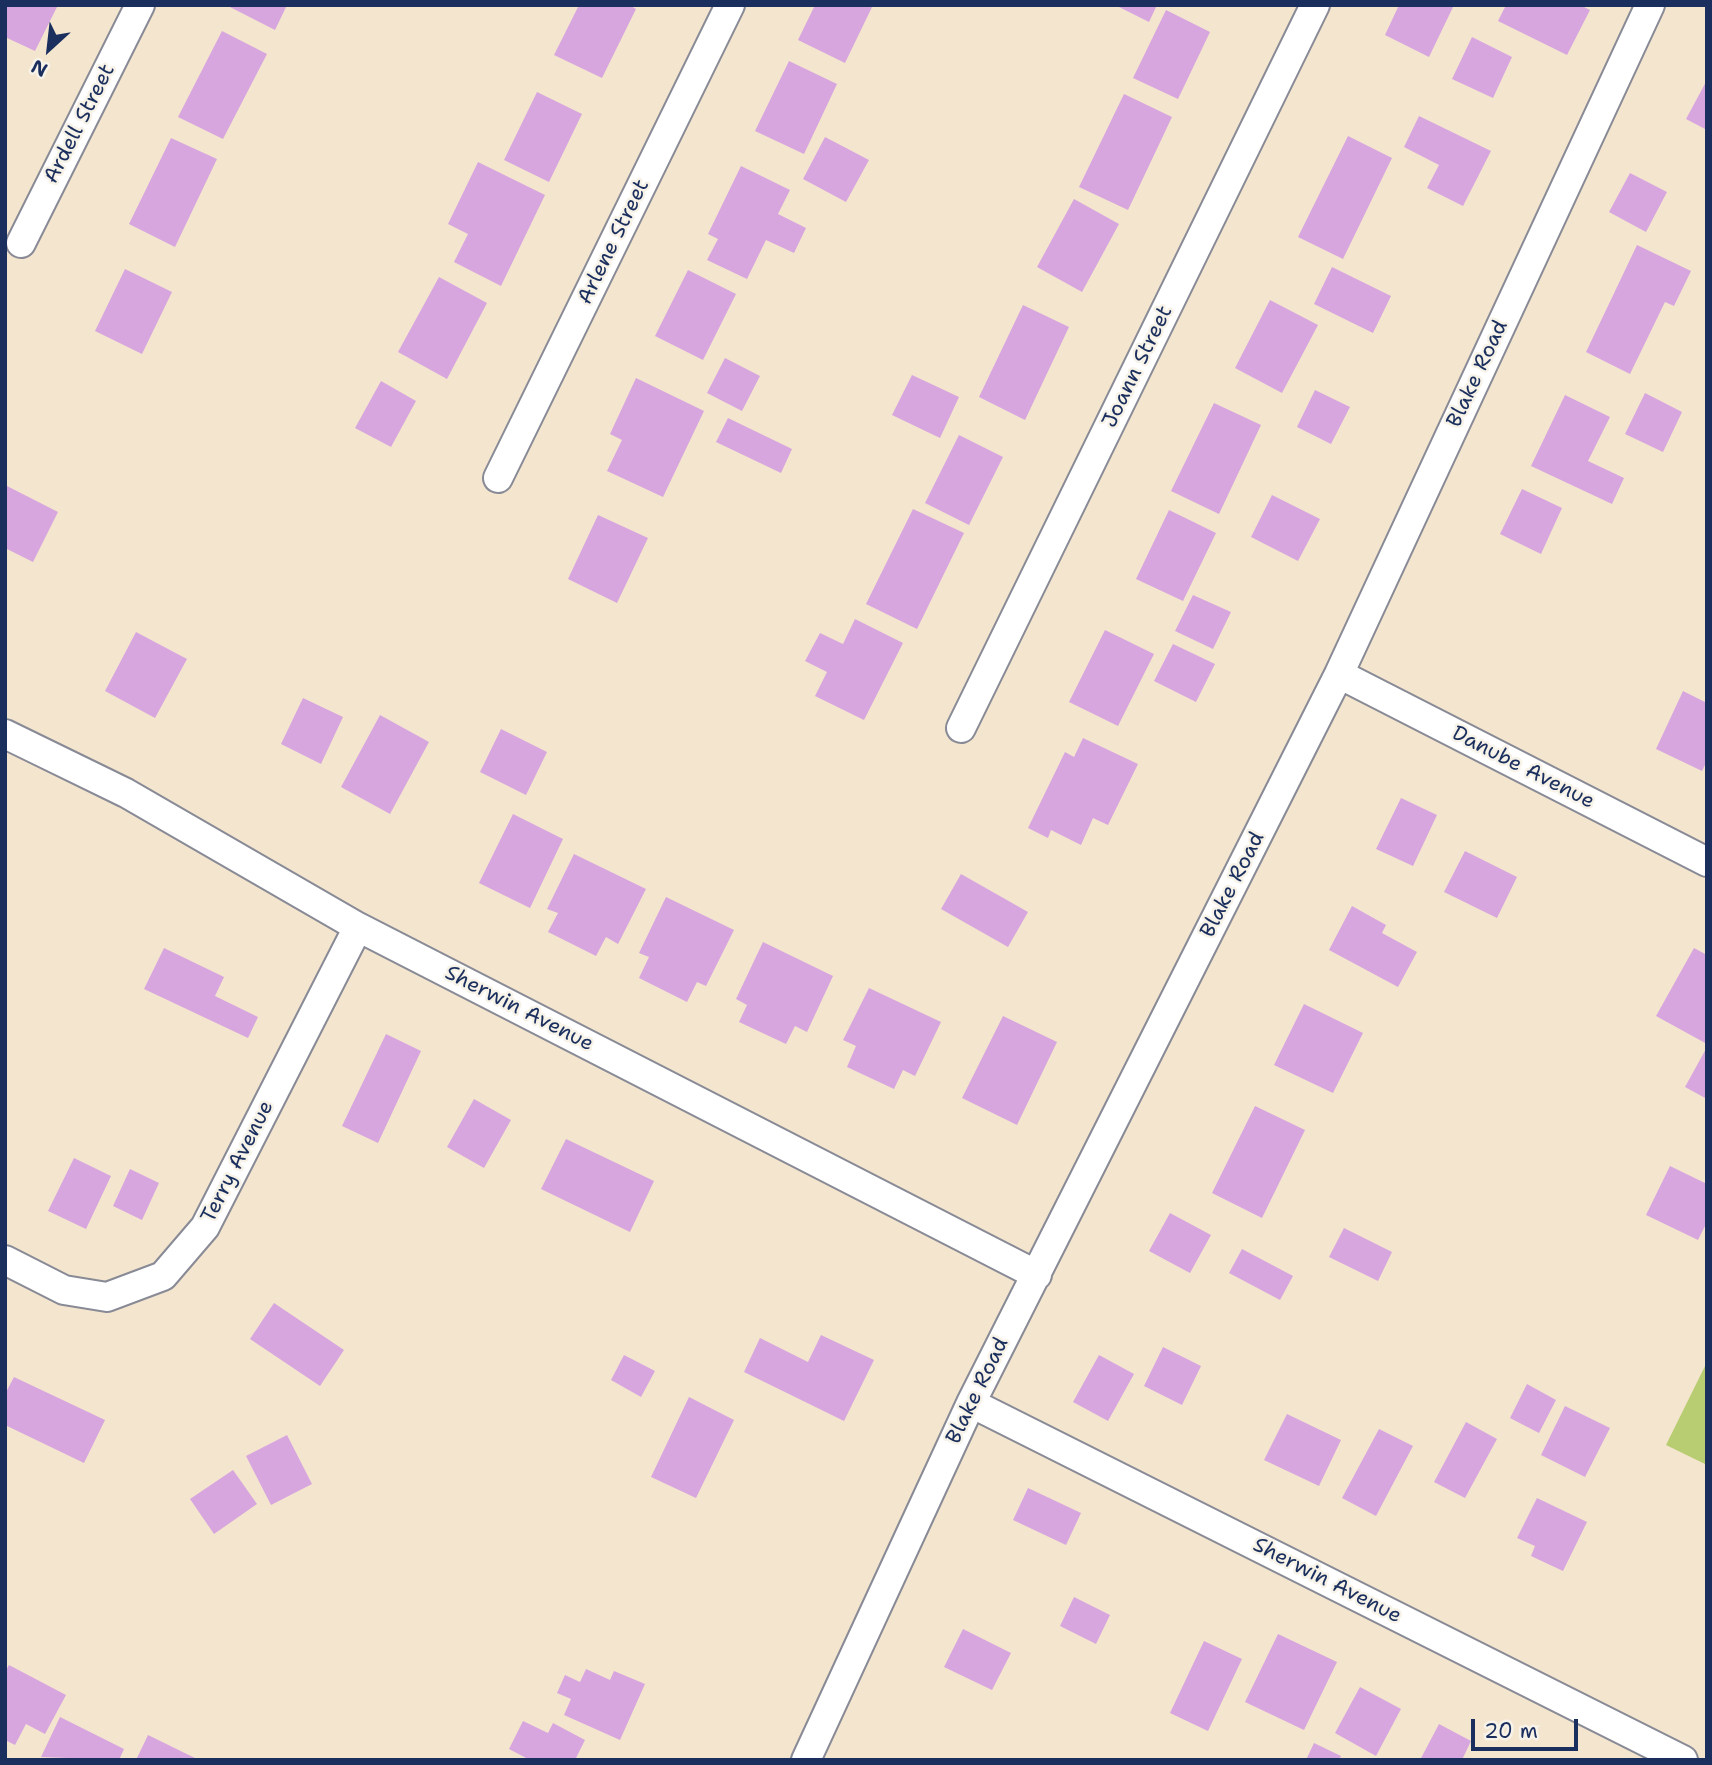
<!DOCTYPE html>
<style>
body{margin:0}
#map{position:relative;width:1712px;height:1765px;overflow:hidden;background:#f4e5ce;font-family:"Shantell Sans",sans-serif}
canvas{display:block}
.frame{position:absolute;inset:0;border:7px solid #1b2f5e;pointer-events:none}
.north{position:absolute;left:14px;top:14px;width:70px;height:70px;-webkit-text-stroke:5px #f7f3e8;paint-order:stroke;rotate:207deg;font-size:19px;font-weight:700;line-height:28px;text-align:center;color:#1b2f5e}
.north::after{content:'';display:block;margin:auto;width:24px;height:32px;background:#1b2f5e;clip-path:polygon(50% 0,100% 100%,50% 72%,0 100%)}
.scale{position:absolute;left:1471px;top:1719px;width:107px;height:32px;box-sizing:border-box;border:4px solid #1b2f5e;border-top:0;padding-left:9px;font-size:21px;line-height:24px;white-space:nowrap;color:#1b2f5e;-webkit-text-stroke:5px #f7f3e8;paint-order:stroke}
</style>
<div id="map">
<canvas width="1712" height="1765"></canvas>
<div class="frame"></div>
<div class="north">N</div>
<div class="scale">20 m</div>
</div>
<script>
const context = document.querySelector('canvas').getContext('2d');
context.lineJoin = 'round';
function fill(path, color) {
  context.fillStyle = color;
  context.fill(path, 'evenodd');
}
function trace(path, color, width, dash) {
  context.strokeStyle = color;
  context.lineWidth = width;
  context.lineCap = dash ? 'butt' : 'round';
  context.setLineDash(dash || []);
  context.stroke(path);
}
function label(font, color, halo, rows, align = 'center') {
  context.font = font + ' "Shantell Sans",sans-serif';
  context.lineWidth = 5;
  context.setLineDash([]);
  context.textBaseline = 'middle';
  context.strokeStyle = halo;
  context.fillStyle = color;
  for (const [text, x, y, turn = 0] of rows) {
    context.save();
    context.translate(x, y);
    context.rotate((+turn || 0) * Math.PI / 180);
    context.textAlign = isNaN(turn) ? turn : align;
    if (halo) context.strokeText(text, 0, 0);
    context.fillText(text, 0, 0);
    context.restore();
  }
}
const green = new Path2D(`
 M1707,1362V1465L1666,1445Z`);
const building = new Path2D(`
 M5,5H58L35,51L5,37Z
 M226,5H287L275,30Z
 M579,5H629L636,9L602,78L554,55Z
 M815,5H873L845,63L798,40Z
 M1115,5H1157L1149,22Z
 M1399,5H1454L1429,57L1385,35Z
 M1506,5H1580L1590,10L1567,55L1498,21Z
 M1166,10L1210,32L1178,99L1133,78Z
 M222,31L267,54L223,139L178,117Z
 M1472,37L1512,57L1493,98L1452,79Z
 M789,61L837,84L804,154L755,131Z
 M1707,80V130L1686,119Z
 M537,92L582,114L549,182L504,160Z
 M1124,94L1172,117L1128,210L1079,187Z
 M1419,116L1491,151L1463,206L1427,188L1439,165L1404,147Z
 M1348,136L1392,158L1343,259L1298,237Z
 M825,137L869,160L846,202L803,179Z
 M171,138L217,159L175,247L129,224Z
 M478,162L545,195L501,286L454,262L468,234L448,224Z
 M741,166L790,190L778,214L806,228L794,253L766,240L747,279L707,260L718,239L708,234Z
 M1630,173L1667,192L1646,232L1609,212Z
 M1074,199L1119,224L1082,292L1037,267Z
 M1637,245L1691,271L1674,306L1665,302L1630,374L1586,352Z
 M1332,267L1391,296L1373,333L1314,304Z
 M125,269L172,292L142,354L95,331Z
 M688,270L736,294L703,360L655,336Z
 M439,277L487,303L447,379L398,352Z
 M1270,300L1318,325L1282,393L1235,368Z
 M1023,305L1069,327L1025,420L979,397Z
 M725,358L760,376L742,411L707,393Z
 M912,375L959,397L940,438L892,415Z
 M636,378L704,411L663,497L607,471L622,440L610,434Z
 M381,381L416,401L391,447L355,428Z
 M1315,390L1350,407L1331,444L1297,427Z
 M1645,393L1682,412L1663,452L1625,434Z
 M1565,395L1610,417L1588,461L1624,478L1612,504L1531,466Z
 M1214,403L1261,425L1219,514L1171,491Z
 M728,418L792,449L781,473L716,442Z
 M959,435L1003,457L969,525L925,503Z
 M5,485L58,512L33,562L5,548Z
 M1522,489L1562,508L1541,554L1500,534Z
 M1272,495L1320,519L1298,561L1251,537Z
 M913,509L964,533L917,629L866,604Z
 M1169,510L1216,533L1183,601L1136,579Z
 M598,515L648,538L617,603L568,579Z
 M1193,595L1231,612L1213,649L1175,631Z
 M855,619L903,643L864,720L815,696L827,672L805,661L820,633L843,644Z
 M1105,630L1154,654L1118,726L1069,702Z
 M136,632L187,659L155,718L105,691Z
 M1173,644L1215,664L1196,702L1154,681Z
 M1683,691L1707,703V761L1702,771L1656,749Z
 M303,698L343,717L321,764L281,744Z
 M380,715L429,742L390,814L341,787Z
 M501,729L547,752L526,795L480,772Z
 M1083,738L1138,764L1108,825L1093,818L1081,845L1051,830L1048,838L1028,828L1065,752L1074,757Z
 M1401,798L1437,815L1413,866L1376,849Z
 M513,814L563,839L530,908L479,883Z
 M1465,851L1517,877L1497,918L1444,892Z
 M574,854L646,889L618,944L606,937L596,956L548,932L558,913L547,909Z
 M961,874L1028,912L1008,947L941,909Z
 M666,897L734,930L706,986L697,982L687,1002L639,978L649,957L639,953Z
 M1352,906L1386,925L1382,933L1417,952L1398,987L1329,950Z
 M763,942L833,976L807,1032L795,1026L786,1044L739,1022L747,1005L736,999Z
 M164,948L224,977L215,996L258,1017L248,1038L144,989Z
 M1694,948L1707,955V1044L1656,1016Z
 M869,988L941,1022L915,1076L903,1070L894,1089L847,1067L856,1046L843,1040Z
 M1304,1004L1363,1033L1333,1093L1274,1065Z
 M1003,1016L1057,1042L1017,1125L962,1098Z
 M386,1034L421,1051L378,1143L342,1126Z
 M1707,1047V1099L1685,1087Z
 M474,1099L511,1120L484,1168L447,1147Z
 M1255,1106L1305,1130L1262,1218L1212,1193Z
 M566,1139L654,1181L630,1232L541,1189Z
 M74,1158L111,1176L86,1229L48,1211Z
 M1670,1166L1707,1184V1222L1698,1240L1646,1215Z
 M130,1169L159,1183L142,1220L113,1206Z
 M1170,1213L1211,1235L1190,1273L1149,1251Z
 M1344,1228L1392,1252L1378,1281L1329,1257Z
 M1242,1249L1293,1276L1280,1300L1229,1273Z
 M274,1303L344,1350L320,1386L250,1339Z
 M821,1335L874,1360L844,1421L744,1372L760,1338L808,1362Z
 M1163,1347L1201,1366L1182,1405L1144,1386Z
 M624,1355L655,1371L641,1397L611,1380Z
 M1099,1355L1134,1374L1108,1421L1073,1402Z
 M14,1377L105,1420L84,1463L5,1425V1394Z
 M1527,1384L1556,1400L1539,1433L1510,1418Z
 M689,1397L734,1420L696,1498L651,1477Z
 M1565,1406L1610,1428L1585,1477L1541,1455Z
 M1287,1414L1341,1440L1319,1486L1264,1460Z
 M1466,1422L1497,1439L1465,1498L1434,1482Z
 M1379,1429L1413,1446L1376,1516L1342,1498Z
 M287,1435L312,1484L271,1505L246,1456Z
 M233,1470L257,1504L214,1534L190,1499Z
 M1028,1488L1081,1513L1066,1545L1013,1520Z
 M1537,1498L1587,1522L1563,1571L1531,1556L1535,1546L1517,1538Z
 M1074,1597L1110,1615L1096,1644L1060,1626Z
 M963,1629L1011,1653L992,1690L944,1667Z
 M1278,1634L1337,1662L1304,1730L1245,1702Z
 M1204,1641L1242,1659L1208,1731L1170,1713Z
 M9,1665L66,1695L45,1734L26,1724L15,1745L5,1740V1672Z
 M586,1669L610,1680L614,1671L645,1684L620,1740L564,1715L571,1699L557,1693L565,1675L580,1682Z
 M1360,1687L1401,1709L1376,1756L1335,1733Z
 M60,1717L124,1749L119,1760L41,1757Z
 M523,1721L548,1733L553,1723L585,1740L575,1760H530L509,1749Z
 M1439,1724L1471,1741L1462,1760H1420Z
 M148,1735L199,1760H136Z
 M1314,1743L1341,1756L1339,1760H1306Z`);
const minor = new Path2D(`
 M21,243L140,5
 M498,478L730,5
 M1339,674L1707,862
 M961,728L1315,5
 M5,734L126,793L358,927L1037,1275
 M5,1260L64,1290L107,1297L163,1276L205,1227L358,927
 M971,1403L1683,1760
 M806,1760L971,1403L1339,674L1650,5`);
const streetNames = [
 ["Ardell Street",80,124,-63],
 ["Arlene Street",614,242,-64],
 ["Joann Street",1138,367,-64],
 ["Blake Road",1478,374,-65],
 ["Danube Avenue",1523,768,27],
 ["Blake Road",1233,885,-63],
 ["Sherwin Avenue",519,1009,27],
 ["Terry Avenue",238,1162,-63],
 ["Blake Road",978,1391,-64],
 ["Sherwin Avenue",1327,1581,27]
];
fill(green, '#b8cd71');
fill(building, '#d7a6df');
trace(minor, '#888a96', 32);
trace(minor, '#fff', 28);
label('21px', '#1b2f5e', '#f7f3e8', streetNames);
</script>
